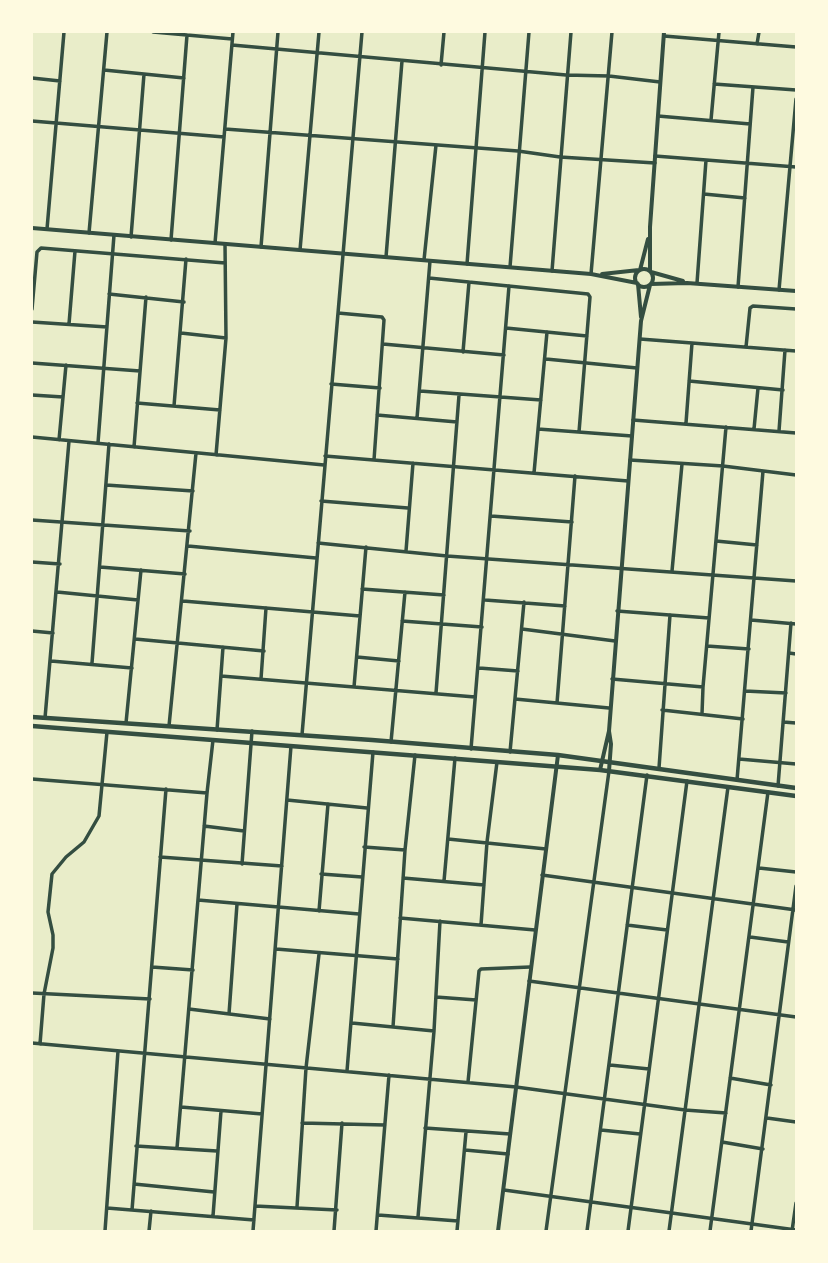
<!DOCTYPE html>
<style>
body{margin:0}
#map{position:relative;width:828px;height:1263px;overflow:hidden;background:#e9edc9;font-family:"Fira Sans Condensed",sans-serif}
canvas{display:block}
.frame{position:absolute;inset:0;border:33px solid #fefae0;pointer-events:none}
</style>
<div id="map">
<canvas width="828" height="1263"></canvas>
<div class="frame"></div>
</div>
<script>
const context = document.querySelector('canvas').getContext('2d');
context.lineJoin = 'round';
function trace(path, color, width, dash) {
  context.strokeStyle = color;
  context.lineWidth = width;
  context.lineCap = dash ? 'butt' : 'round';
  context.setLineDash(dash || []);
  context.stroke(path);
}
const minor = new Path2D(`
 M153,32L232,39
 M664,36L796,47
 M757,44L759,32
 M232,45L566,75L609,76L660,82
 M441,65L444,32
 M104,70L184,78
 M32,78L60,81
 M714,84L796,90
 M658,116L750,124
 M711,120L719,32
 M32,121L224,137
 M225,129L518,151L560,157L655,163
 M655,156L796,167
 M704,194L745,198
 M47,229L64,32
 M89,233L107,32
 M131,237L144,74
 M171,240L187,35
 M215,243L233,32
 M261,247L278,32
 M300,250L319,32
 M386,257L402,61
 M424,260L436,145
 M467,264L485,32
 M510,267L529,32
 M552,271L571,32
 M591,274L612,32
 M429,278L588,294L590,297L579,432
 M697,283L706,160
 M738,287L753,87
 M779,290L796,99
 M109,294L184,302
 M32,309L37,252L41,248L225,263
 M338,313L382,317L384,320L374,460
 M32,322L107,327
 M69,324L75,251
 M506,328L587,336
 M181,333L226,338
 M640,339L796,351
 M383,344L504,355
 M746,347L750,308L753,306L796,309
 M463,352L469,282
 M546,359L637,368
 M32,363L140,371
 M689,381L783,390
 M331,384L380,388
 M420,391L541,400
 M32,395L63,397
 M137,403L220,410
 M174,406L186,259
 M377,415L457,422
 M417,418L430,261
 M633,420L796,433
 M686,423L692,343
 M538,429L632,436
 M754,429L758,388
 M779,431L785,350
 M32,437L324,465
 M59,440L66,365
 M98,443L114,235
 M134,447L146,297
 M216,455L226,338L225,244
 M325,456L628,481
 M630,460L723,466L796,475
 M534,473L547,332
 M106,485L193,491
 M321,501L408,508
 M491,516L572,522
 M32,520L190,531
 M716,541L757,545
 M318,543L447,556L796,581
 M188,546L316,558
 M406,551L413,463
 M32,562L60,564
 M100,567L185,574
 M672,571L682,464
 M362,589L444,595
 M57,592L138,600
 M485,600L565,606
 M183,601L360,616
 M617,611L709,618
 M751,620L796,624
 M402,621L482,627
 M522,629L615,641
 M32,631L53,633
 M135,639L264,651
 M707,646L749,649
 M789,653L796,654
 M357,657L399,661
 M51,661L132,668
 M92,663L109,444
 M479,668L518,671
 M221,676L354,687L366,547
 M261,679L266,608
 M612,679L703,687
 M354,687L475,697
 M745,691L786,693
 M436,693L459,395
 M515,699L609,708
 M557,703L575,476
 M662,710L743,719
 M702,714L703,687L726,427
 M45,718L69,441
 M783,722L796,723
 M126,723L141,570
 M169,726L196,453
 M217,730L223,647
 M302,735L362,32
 M391,742L405,592
 M471,749L509,286
 M510,752L524,602
 M739,759L796,764
 M659,768L670,615
 M32,779L207,793
 M737,780L763,471
 M778,786L791,623
 M287,800L367,808
 M204,826L244,831
 M448,839L546,849
 M364,847L405,850
 M160,857L282,866
 M242,864L252,731
 M759,868L796,872
 M321,874L362,877
 M542,875L796,910
 M403,878L484,885
 M444,881L455,758
 M198,900L359,914
 M319,911L328,804
 M400,918L535,930
 M481,925L487,842L497,762
 M627,925L667,930
 M750,937L788,942
 M276,949L398,959
 M152,967L193,970
 M529,981L796,1017
 M32,993L150,999
 M436,997L476,1000
 M189,1009L270,1019
 M229,1014L237,904
 M352,1023L434,1031
 M393,1027L405,850L415,755
 M32,1043L516,1087L685,1110L726,1113
 M40,1044L44,994L53,948V935L48,912L52,874L66,857L84,842L99,816L107,732
 M610,1065L649,1069
 M347,1071L373,752
 M730,1078L771,1085
 M468,1082L479,971L481,969L530,967
 M181,1107L262,1114
 M767,1118L796,1122
 M302,1123L385,1125
 M425,1128L510,1134
 M601,1130L640,1134
 M722,1142L763,1149
 M136,1146L217,1151
 M177,1148L207,793L213,740
 M465,1150L508,1154
 M134,1184L214,1192
 M504,1190L796,1230
 M255,1206L337,1210
 M297,1207L306,1068L319,954
 M107,1208L254,1220
 M132,1210L166,789
 M378,1215L458,1221
 M213,1216L221,1111
 M418,1217L434,1031L440,921
 M105,1231L118,1051
 M149,1231L151,1211
 M253,1231L291,746
 M334,1231L342,1123
 M376,1231L389,1075
 M457,1231L466,1132
 M546,1231L609,771
 M587,1231L647,775
 M628,1231L687,781
 M669,1231L728,787
 M710,1231L768,792
 M751,1231L796,886
 M792,1231L796,1203`);
const tertiary = new Path2D(`
 M32,228L591,274L637,283
 M635 278a9 9 0 1 1 18 0a9 9 0 1 1-18 0Z
 M640,270L648,239
 M650,271V227L664,32
 M651,272L683,281
 M602,274L639,270
 M638,284L641,317
 M651,284L687,283L796,291
 M609,731L611,744L609,771
 M600,770L609,731L641,321L650,285
 M498,1231L558,755`);
const secondary = new Path2D(`
 M32,717L372,740L558,755L796,788
 M32,726L600,770L796,796`);
trace(minor, '#344e41', 3.5);
trace(tertiary, '#344e41', 4);
trace(secondary, '#344e41', 4.5);
</script>
